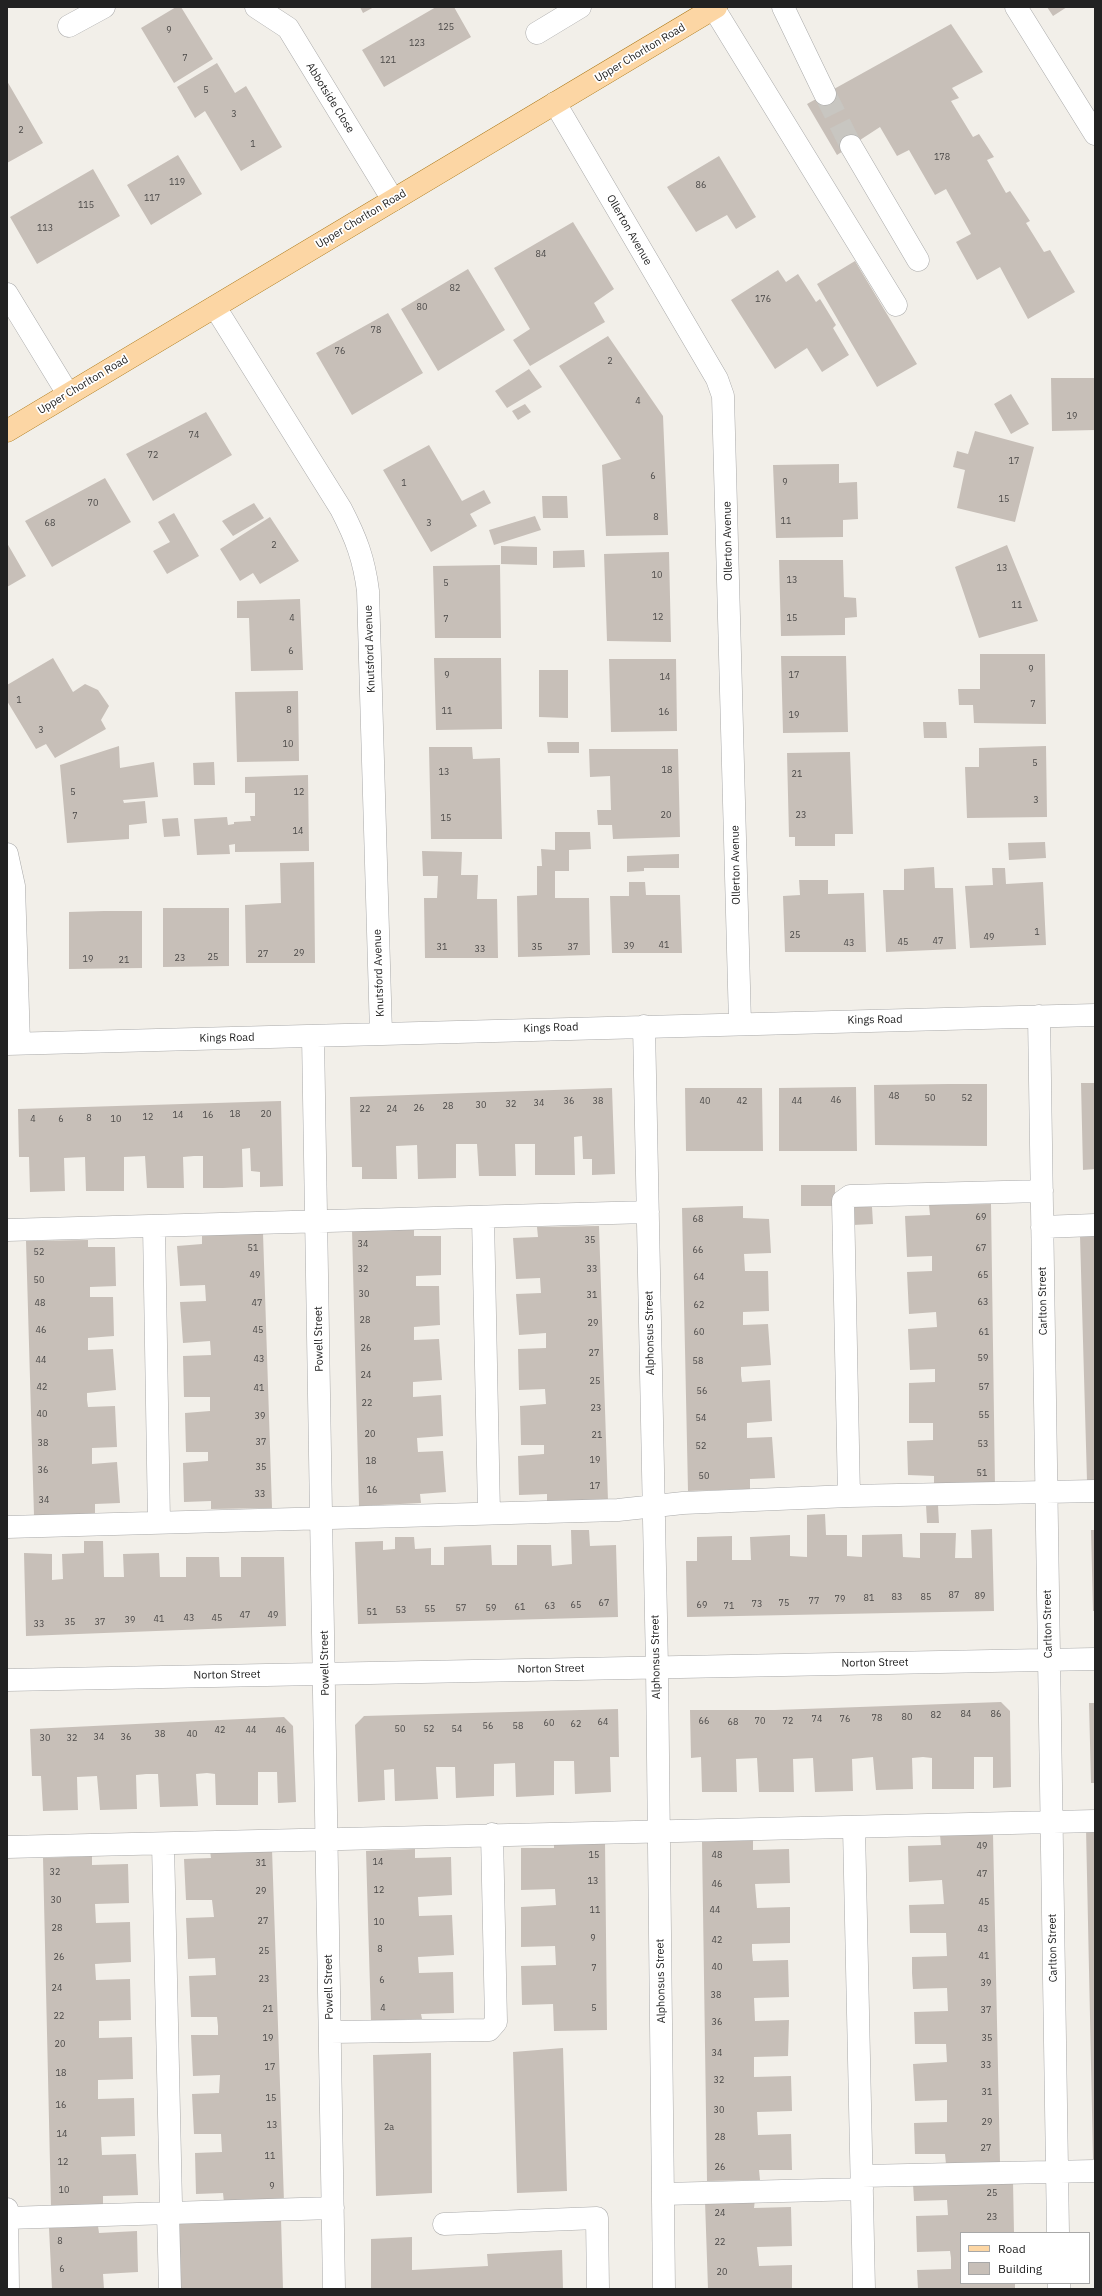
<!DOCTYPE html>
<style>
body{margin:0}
#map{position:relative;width:1102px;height:2296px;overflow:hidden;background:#f2efe9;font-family:"IBM Plex Sans",sans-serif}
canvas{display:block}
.frame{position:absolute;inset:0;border:8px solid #222;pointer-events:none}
.legend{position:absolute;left:960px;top:2232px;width:130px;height:52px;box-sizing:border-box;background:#fff;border:1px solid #a7a7a7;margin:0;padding:5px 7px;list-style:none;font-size:12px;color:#222}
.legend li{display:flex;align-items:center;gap:8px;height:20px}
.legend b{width:20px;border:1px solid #a7a7a7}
</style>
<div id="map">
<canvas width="1102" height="2296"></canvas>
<div class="frame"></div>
<ul class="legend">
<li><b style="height:5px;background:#fcd6a4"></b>Road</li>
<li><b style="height:11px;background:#c7bfb8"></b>Building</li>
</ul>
</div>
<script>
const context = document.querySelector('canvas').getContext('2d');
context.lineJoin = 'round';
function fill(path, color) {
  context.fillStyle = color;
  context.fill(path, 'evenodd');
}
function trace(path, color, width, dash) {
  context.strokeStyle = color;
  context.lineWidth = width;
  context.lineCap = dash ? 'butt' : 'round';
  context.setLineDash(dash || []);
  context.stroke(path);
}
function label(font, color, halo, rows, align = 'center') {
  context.font = font + ' "IBM Plex Sans",sans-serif';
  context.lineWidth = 3.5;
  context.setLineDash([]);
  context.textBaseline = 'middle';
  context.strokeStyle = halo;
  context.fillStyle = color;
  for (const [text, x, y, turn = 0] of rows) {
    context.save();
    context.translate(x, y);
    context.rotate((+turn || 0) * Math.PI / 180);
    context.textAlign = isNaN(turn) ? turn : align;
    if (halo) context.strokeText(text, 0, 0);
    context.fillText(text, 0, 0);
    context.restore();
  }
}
const building = new Path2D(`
 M176,7H181L213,59L174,83L141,28Z
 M360,7H374L363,13Z
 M436,7H454L471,37L384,87L362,50Z
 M1047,7H1067L1053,16Z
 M951,24L983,72L952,88L959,98L951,101L973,137L979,134L994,157L987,160L1006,193L1010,191L1030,221L1026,223L1044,252L1050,250L1075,292L1028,319L1000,267L977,280L956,242L971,234L946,189L935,195L909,150L897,156L880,127L837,155L807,104Z
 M217,63L235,93L246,86L282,147L241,171L205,111L195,118L177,87Z
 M7,81L43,143L7,163Z
 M178,155L202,194L151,225L127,185Z
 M719,156L756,217L736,229L727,215L696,232L667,187Z
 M93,169L120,216L37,264L10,217Z
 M573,222L614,289L594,303L605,322L530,366L513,340L530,329L494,268Z
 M855,261L917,364L877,387L817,284Z
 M468,269L505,330L438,371L401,309Z
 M778,270L786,282L798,274L816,302L820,299L836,325L833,328L849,355L822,372L807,348L775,369L731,300Z
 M388,313L423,373L352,415L316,353Z
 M608,336L663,416L668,535L606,536L602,465L621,459L559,366Z
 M529,369L542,387L507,408L495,391Z
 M1051,378H1095V430L1052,431Z
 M1011,394L1029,424L1011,434L994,404Z
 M525,404L531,412L518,420L512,411Z
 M206,412L232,455L153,501L126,454Z
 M975,431L1034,447L1015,522L957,508L965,470L953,467L957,451L968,454Z
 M429,445L462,501L484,490L491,503L470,514L477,526L431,552L383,470Z
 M839,464V483L857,482L858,519L843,520V537L776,538L773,465Z
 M105,478L131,522L52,567L25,521Z
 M542,496H567L568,518H543Z
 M254,503L264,518L233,536L222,521Z
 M174,513L199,556L167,574L153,551L170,542L158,522Z
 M535,516L541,530L494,545L489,530Z
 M270,517L299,561L260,584L253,573L240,581L220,549Z
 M7,543L26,576L7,587Z
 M1007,545L1038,621L979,638L955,567Z
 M501,546L537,547V565L501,564Z
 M584,550L585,567L553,568V551Z
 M669,552L671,642L607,641L604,554Z
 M779,560H843L844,597L856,598L857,617L845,618V635L781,636Z
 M500,565L501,638H435L433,566Z
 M300,599L303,670L251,671L249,618H237V601Z
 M980,654H1045L1046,724L974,723L973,705H959L958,689H980Z
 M781,656H846L848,732L783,733Z
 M53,658L73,692L85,684L98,690L109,706L101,720L106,729L55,758L46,744L36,749L7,701V685Z
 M434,658H501L502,729L436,730Z
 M609,659H676L677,731L611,732Z
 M539,670H568V718L539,717Z
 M298,691L299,761L237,762L235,692Z
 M923,722H946L947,738H924Z
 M547,742H579V753H548Z
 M119,746L120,768L154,762L158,797L123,800L124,803L145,801L147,823L129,825V839L67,843L60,765Z
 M1046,746L1047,817L967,818L965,767H979V748Z
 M429,747H472L473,759L500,758L502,839H431Z
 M589,749H678L680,837L613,839L612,825H598L597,810H611L610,776L590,777Z
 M850,752L853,834H835V846H795V837H789L787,753Z
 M214,762L215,785H194L193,763Z
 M308,775L309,851L235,852V844L229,845L230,854L197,855L194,819L227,817L228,825L234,824V822L251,821L250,816H255V793H245V777Z
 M178,818L180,836L164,837L162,819Z
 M555,832H590L591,849L569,850V871H555V898H589L590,955L518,957L517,896L537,895V866H542L541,849L555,850Z
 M1045,842L1046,858L1009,860L1008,843Z
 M422,851L462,852L461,875H478L477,899H497L498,958H425L424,898H437L438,876H423Z
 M679,854V868H644V871L627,872V856Z
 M314,862L315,963H246L245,905L281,903L280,863Z
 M934,867L935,888H953L956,949L886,952L883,890H904V869Z
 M992,868H1005L1006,884L1043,882L1046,945L970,948L965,886L993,885Z
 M799,880H828V894L864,893L866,952H785L783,896L800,895Z
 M629,882H645L646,895H680L682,953H612L610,896H629Z
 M163,908H229V966L163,967Z
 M104,911H142V968L69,969V912Z
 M1081,1083H1095V1169L1083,1170Z
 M948,1084H987V1146L875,1145L874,1085Z
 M856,1087L857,1151H779V1088Z
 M612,1088L615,1174L592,1175V1159H583L582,1136L574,1137L575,1175H535V1144H515L516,1176H479L477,1144H456V1178L418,1179L417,1145L396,1146L397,1179H362V1167H352L350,1097Z
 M685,1088H762L763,1151H686Z
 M281,1101L283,1186L260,1187V1172L251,1171L250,1148L242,1149L243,1187L223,1188H203V1156H194L183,1157L184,1188H147L145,1156L124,1157V1191H86L85,1157L64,1158L65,1191L30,1192L29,1157H19L18,1109Z
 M801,1185H835V1206H801Z
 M991,1204L995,1487L934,1488V1476L908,1475L907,1441L933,1440V1423H909V1383L935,1382V1369L910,1370L908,1329L937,1327L936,1312L909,1314L907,1272L932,1271V1256L907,1257L905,1216L930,1215L929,1205Z
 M743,1206V1218L769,1219L771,1253L744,1254L745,1271H768L769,1311L743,1312V1325L768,1324L771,1365L741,1367V1375L742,1382L770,1380L772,1421L747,1423V1438L772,1437L775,1478L750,1479V1489L688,1491L682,1208Z
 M853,1207H872L873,1224L853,1225Z
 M599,1226L608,1501H547V1494L519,1495L518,1456L544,1454V1445H521L520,1406L546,1404L545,1389L519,1390L518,1349L546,1348V1333L519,1335L516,1294L541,1293L540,1278L516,1279L513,1238L538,1237L537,1227Z
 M414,1229V1236H441V1275L416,1276V1286H439L440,1325L414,1327V1340L439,1339L442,1380L413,1382V1397L441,1395L443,1436L417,1438L418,1452L443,1451L446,1492L420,1494L421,1503L359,1506L352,1230Z
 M263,1233L272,1508L211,1509V1501L184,1502L183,1463L208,1461V1452H186L185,1413L210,1411V1397H184L183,1356L211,1355L210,1341L183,1343L180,1302L206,1301L205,1285L180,1286L177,1246L202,1244V1234Z
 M1080,1236H1095V1481H1087Z
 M88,1240V1247H115L116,1286L90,1287V1297H113L114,1336L88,1338V1350L113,1349L116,1390L87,1393V1400L88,1407L115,1406L117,1447L92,1448V1464L117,1462L120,1503L95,1504V1514L34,1516L26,1241Z
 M926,1505H938L939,1523H927Z
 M825,1514L826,1535H847V1556L862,1557V1535L902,1534L903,1557L920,1558V1533H956L955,1558H972L971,1530L992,1529L994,1611L687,1617L686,1561H697V1537L732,1536V1560H751L750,1537L790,1535V1556L807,1557V1515Z
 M571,1530H589L590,1546L616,1545L618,1617L358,1624L355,1542L383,1541V1550L395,1549V1537H414L415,1549L431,1548V1565H444V1547L491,1545L492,1565H517V1545H551L552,1566L572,1564Z
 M1091,1530H1095V1611H1093Z
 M84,1541H103L104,1577H124L123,1554L159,1553L160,1577H186V1557H219L220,1577H241V1557H284L286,1626L26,1636L24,1553L52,1554V1580L63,1579L62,1554L84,1553Z
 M1001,1702L1010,1711L1011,1787L993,1788V1757H974V1789H932V1758L923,1757L912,1758L913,1789L876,1790L873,1757L852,1759L853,1791L815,1792L813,1758L793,1759L794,1792H759L757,1758L736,1759L737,1792H702L701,1757L691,1758L690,1710H775Z
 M1089,1703H1095V1783H1091Z
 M618,1709L619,1757H610L611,1792L575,1794L574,1761H554V1795L516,1797L515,1763L494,1764V1796L456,1798L455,1767H436L438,1799L395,1801L394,1769L384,1770L385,1800L358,1802L355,1725L364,1716Z
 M284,1717L293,1726L296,1802L278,1803L277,1772H258V1805H216L215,1774L207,1773L196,1774L198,1806L160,1807L158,1774H146L136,1775L137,1809L100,1810L97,1776L77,1777L78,1810L43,1811L41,1776H32L30,1729Z
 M1095,1827V2159H1093L1086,1828Z
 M993,1834L1000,2163L946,2164L945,2154H915L914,2123L947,2122V2100L915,2101L913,2064L947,2062L946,2044H915L914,2012L948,2011L947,1988L913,1989L912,1973V1957L947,1956L946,1933H910L909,1905L944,1904L942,1880L909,1882L908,1846L941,1845L940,1835Z
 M753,1839V1850L789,1849L790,1883L755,1884L757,1908L790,1907V1943L752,1944V1952L753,1961L788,1960L789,1997L754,1998L755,2021L789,2020L788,2056L754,2057V2077L791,2076L792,2111L757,2112L758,2135L791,2134L792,2170H759L760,2180L707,2181L702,1842Z
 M605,1841L607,2030L554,2031L553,2004L522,2005L521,1966L556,1965L555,1946L521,1947V1907L556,1905L555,1889L521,1890V1848H554V1842Z
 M272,1849L284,2202L224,2203L223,2193L196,2194L195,2153L222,2152L221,2134H194L192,2094L219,2093L220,2075L193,2076L191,2035H218V2026L217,2017H191L189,1976L216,1975L215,1958L188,1959L186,1918L214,1917L212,1900H186L184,1859L211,1858L210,1851Z
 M415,1849V1858L451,1857L452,1895L418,1897L419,1916L452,1915L454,1955L418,1957L419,1973L453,1972L454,2013L421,2014L422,2019L371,2021L366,1851Z
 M92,1856V1865L128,1864L129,1903L95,1904L96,1923L130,1922L131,1962L95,1964L96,1980L130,1979L131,2020L99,2021V2038L132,2037L133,2079L98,2080V2099L134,2098L135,2136L101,2137L102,2155L136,2154L138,2195L103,2196V2206L51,2208L43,1858Z
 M563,2048L567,2191L517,2193L513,2052Z
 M431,2053L432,2193L376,2196L373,2055Z
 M1013,2181L1014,2233H961V2283H1015V2289H918L917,2270L951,2269V2258L950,2251L917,2252L916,2216L948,2215L947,2200L914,2201L913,2184Z
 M755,2199L754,2208L791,2207L792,2246L757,2247L759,2266L792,2265V2289H708L705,2201Z
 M281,2218L283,2289H172L170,2224Z
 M98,2226L99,2233L137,2231L138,2272L103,2274L104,2289H52L49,2228Z
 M412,2237V2270L488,2266L487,2254L562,2250L563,2289H371V2239Z`);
const minorTunnel = new Path2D(`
 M825,94L851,146`);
const minor = new Path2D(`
 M256,7L288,28L393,200
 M713,7L896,305
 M783,7L825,94
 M1016,7L1095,134
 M69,26L104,7
 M537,33L580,7
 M555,103L717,379L723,396L740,1023
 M851,146L918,260
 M7,294L68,394
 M215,307L341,509C356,538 364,559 368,591L381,1033
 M7,854L14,886L19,1043
 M1039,1016L1058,2233
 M644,1026L657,1667L664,2289
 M313,1036L334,2289
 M7,1044L1095,1015
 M483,1217L489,1513
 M154,1226L159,1522
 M1042,1227L1095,1225
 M7,1230L648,1212
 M849,1496L843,1201L850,1196L1042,1191
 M7,1527L618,1510L683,1503L849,1496L1095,1491
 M7,1680L1095,1659
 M854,1828L864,2289
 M163,1844L171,2204L168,2213L170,2289
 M7,1847L1095,1821
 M330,2032L489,2030L496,2022L492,1834
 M862,2176L1095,2171
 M663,2194L862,2189
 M7,2209L8,2289
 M7,2218L333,2208
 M444,2224L597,2218L598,2289
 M1059,2283V2289`);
const major = new Path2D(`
 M7,431L716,7`);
const numberNames = [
 ["125",446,27],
 ["9",169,30],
 ["123",417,43],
 ["7",185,58],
 ["121",388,60],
 ["5",206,90],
 ["3",234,114],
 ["2",21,130],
 ["1",253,144],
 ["178",942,157],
 ["119",177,182],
 ["86",701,185],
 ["117",152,198],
 ["115",86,205],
 ["113",45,228],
 ["84",541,254],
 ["82",455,288],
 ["176",763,299],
 ["80",422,307],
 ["78",376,330],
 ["76",340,351],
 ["2",610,361],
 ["4",638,401],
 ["19",1072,416],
 ["74",194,435],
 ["72",153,455],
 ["17",1014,461],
 ["6",653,476],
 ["9",785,482],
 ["1",404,483],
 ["15",1004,499],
 ["70",93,503],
 ["8",656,517],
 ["11",786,521],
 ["68",50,523],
 ["3",429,523],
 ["2",274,545],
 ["13",1002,568],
 ["10",657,575],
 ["13",792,580],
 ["5",446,583],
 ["11",1017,605],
 ["12",658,617],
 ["4",292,618],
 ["15",792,618],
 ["7",446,619],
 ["6",291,651],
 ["9",1031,669],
 ["9",447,675],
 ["17",794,675],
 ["14",665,677],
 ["1",19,700],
 ["7",1033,704],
 ["8",289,710],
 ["11",447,711],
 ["16",664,712],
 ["19",794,715],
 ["3",41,730],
 ["10",288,744],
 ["5",1035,763],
 ["18",667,770],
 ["13",444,772],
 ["21",797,774],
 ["5",73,792],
 ["12",299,792],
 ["3",1036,800],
 ["20",666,815],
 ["23",801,815],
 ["7",75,816],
 ["15",446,818],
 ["14",298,831],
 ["1",1037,932],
 ["25",795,935],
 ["49",989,937],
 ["47",938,941],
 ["45",903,942],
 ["43",849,943],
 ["41",664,945],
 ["39",629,946],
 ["31",442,947],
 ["35",537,947],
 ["37",573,947],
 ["33",480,949],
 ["29",299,953],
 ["27",263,954],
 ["25",213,957],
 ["23",180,958],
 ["19",88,959],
 ["21",124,960],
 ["48",894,1096],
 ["50",930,1098],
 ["52",967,1098],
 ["46",836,1100],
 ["36",569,1101],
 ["38",598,1101],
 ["40",705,1101],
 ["42",742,1101],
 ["44",797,1101],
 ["34",539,1103],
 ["32",511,1104],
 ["30",481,1105],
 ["28",448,1106],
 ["26",419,1108],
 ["22",365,1109],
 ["24",392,1109],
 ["18",235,1114],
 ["20",266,1114],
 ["14",178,1115],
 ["16",208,1115],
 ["12",148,1117],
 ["8",89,1118],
 ["4",33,1119],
 ["6",61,1119],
 ["10",116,1119],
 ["69",981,1217],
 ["68",698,1219],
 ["35",590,1240],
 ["34",363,1244],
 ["51",253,1248],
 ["67",981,1248],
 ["66",698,1250],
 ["52",39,1252],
 ["32",363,1269],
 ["33",592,1269],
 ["49",255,1275],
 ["65",983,1275],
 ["64",699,1277],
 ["50",39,1280],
 ["30",364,1294],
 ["31",592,1295],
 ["63",983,1302],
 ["48",40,1303],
 ["47",257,1303],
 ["62",699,1305],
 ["28",365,1320],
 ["29",593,1323],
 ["46",41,1330],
 ["45",258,1330],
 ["60",699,1332],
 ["61",984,1332],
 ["26",366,1348],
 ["27",594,1353],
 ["59",983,1358],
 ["43",259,1359],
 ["44",41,1360],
 ["58",698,1361],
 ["24",366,1375],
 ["25",595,1381],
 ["42",42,1387],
 ["57",984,1387],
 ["41",259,1388],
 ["56",702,1391],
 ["22",367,1403],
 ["23",596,1408],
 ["40",42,1414],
 ["55",984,1415],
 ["39",260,1416],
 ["54",701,1418],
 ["20",370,1434],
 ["21",597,1435],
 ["37",261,1442],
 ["38",43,1443],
 ["53",983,1444],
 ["52",701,1446],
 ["19",595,1460],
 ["18",371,1461],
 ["35",261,1467],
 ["36",43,1470],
 ["51",982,1473],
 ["50",704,1476],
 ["17",595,1486],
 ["16",372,1490],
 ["33",260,1494],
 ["34",44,1500],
 ["87",954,1595],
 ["89",980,1596],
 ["83",897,1597],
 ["85",926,1597],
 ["81",869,1598],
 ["79",840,1599],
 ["77",814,1601],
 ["67",604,1603],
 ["75",784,1603],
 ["73",757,1604],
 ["65",576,1605],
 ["69",702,1605],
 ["63",550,1606],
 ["71",729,1606],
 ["61",520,1607],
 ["57",461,1608],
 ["59",491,1608],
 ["55",430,1609],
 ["53",401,1610],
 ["51",372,1612],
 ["47",245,1615],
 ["49",273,1615],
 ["43",189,1618],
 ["45",217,1618],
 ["41",159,1619],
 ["39",130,1620],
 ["35",70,1622],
 ["37",100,1622],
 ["33",39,1624],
 ["84",966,1714],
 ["86",996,1714],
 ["82",936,1715],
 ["80",907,1717],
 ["78",877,1718],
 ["74",817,1719],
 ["76",845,1719],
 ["66",704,1721],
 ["70",760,1721],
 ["72",788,1721],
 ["64",603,1722],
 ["68",733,1722],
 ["60",549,1723],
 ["62",576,1724],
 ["56",488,1726],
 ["58",518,1726],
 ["50",400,1729],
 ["52",429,1729],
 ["54",457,1729],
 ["42",220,1730],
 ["44",251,1730],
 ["46",281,1730],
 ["38",160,1734],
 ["40",192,1734],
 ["34",99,1737],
 ["36",126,1737],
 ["30",45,1738],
 ["32",72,1738],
 ["49",982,1846],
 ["15",594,1855],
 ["48",717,1855],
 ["14",378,1862],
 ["31",261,1863],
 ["32",55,1872],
 ["47",982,1874],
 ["13",593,1881],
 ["46",717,1884],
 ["12",379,1890],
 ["29",261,1891],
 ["30",56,1900],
 ["45",984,1902],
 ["11",595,1910],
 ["44",715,1910],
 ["27",263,1921],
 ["10",379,1922],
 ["28",57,1928],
 ["43",983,1929],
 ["9",593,1938],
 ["42",717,1940],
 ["8",380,1949],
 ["25",264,1951],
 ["41",984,1956],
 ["26",59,1957],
 ["40",717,1967],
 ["7",594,1968],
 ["23",264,1979],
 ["6",382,1980],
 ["39",986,1983],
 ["24",57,1988],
 ["38",716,1995],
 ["4",383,2008],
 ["5",594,2008],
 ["21",268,2009],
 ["37",986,2010],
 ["22",59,2016],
 ["36",717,2022],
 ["19",268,2038],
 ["35",987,2038],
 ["20",60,2044],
 ["34",717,2053],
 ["33",986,2065],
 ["17",270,2067],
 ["18",61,2073],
 ["32",719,2080],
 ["31",987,2092],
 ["15",271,2098],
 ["16",61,2105],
 ["30",719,2110],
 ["29",987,2122],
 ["13",272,2125],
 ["2a",389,2127],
 ["14",62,2134],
 ["28",720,2137],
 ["27",986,2148],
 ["11",270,2156],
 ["12",63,2162],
 ["26",720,2167],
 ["9",272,2186],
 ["10",64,2190],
 ["25",992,2193],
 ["24",720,2213],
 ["23",992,2217],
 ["8",60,2241],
 ["22",720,2242],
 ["6",62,2269],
 ["20",722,2272]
];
const streetNames = [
 ["Upper Chorlton Road",640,53,-31],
 ["Abbotside Close",330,98,58],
 ["Upper Chorlton Road",361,219,-31],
 ["Ollerton Avenue",629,230,60],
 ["Upper Chorlton Road",83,385,-31],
 ["Ollerton Avenue",728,541,-91],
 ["Knutsford Avenue",370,649,-92],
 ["Ollerton Avenue",736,865,-91],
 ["Knutsford Avenue",379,973,-92],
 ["Kings Road",875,1020,-1],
 ["Kings Road",551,1028,-2],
 ["Kings Road",227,1038,-1],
 ["Carlton Street",1043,1301,-91],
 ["Alphonsus Street",650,1333,-91],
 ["Powell Street",319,1339,-91],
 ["Carlton Street",1048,1624,-91],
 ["Alphonsus Street",656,1657,-91],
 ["Powell Street",325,1663,-91],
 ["Norton Street",875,1663,-1],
 ["Norton Street",551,1669,-1],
 ["Norton Street",227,1675,-1],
 ["Carlton Street",1053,1948,-91],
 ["Alphonsus Street",661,1981,-91],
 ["Powell Street",329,1987,-91]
];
fill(building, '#c7bfb8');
trace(minorTunnel, '#c8c6c1', 22, [22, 11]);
trace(minor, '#a9a9a9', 23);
trace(major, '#a06b00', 23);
trace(minor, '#fff', 22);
trace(major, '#fcd6a4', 22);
label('9px', '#4b4948', null, numberNames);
label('11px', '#222', '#fff', streetNames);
</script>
